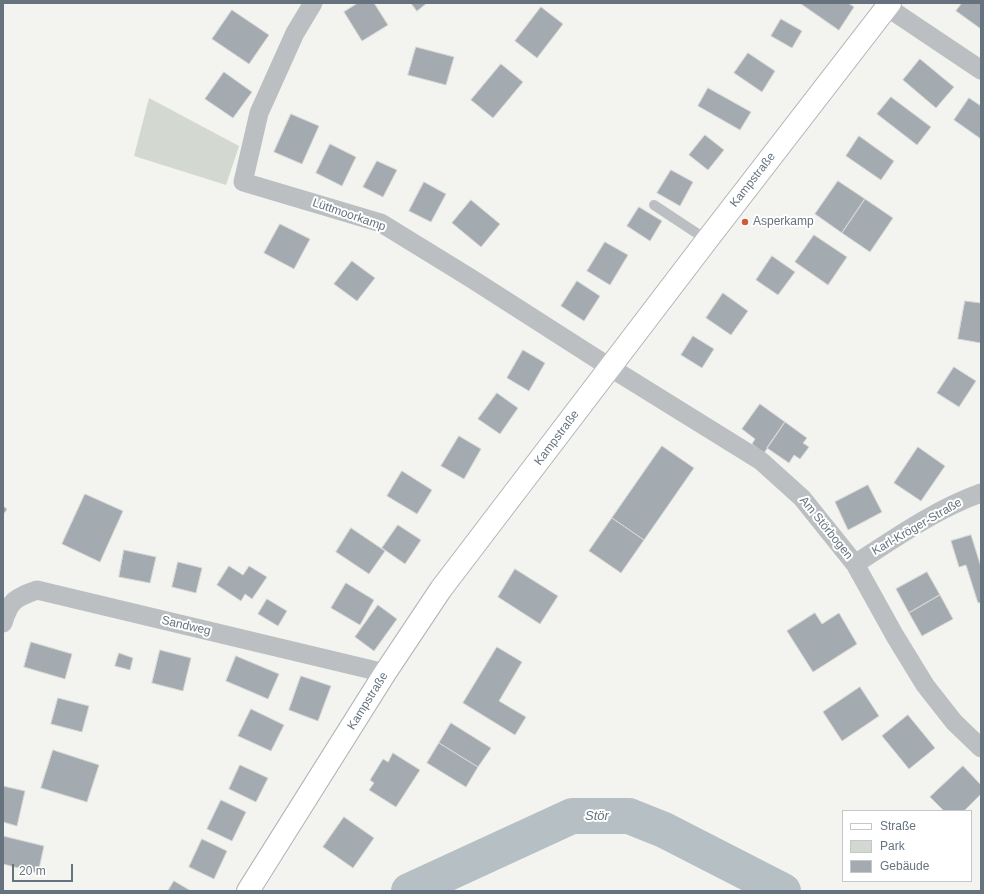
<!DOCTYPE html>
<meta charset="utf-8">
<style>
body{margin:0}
#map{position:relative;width:984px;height:894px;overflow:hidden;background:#f3f4f0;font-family:Arial,sans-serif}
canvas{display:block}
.frame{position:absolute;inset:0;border:4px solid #66737e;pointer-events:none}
.legend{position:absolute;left:842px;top:810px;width:130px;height:72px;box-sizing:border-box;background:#fff;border:1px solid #c2c7cb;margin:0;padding:5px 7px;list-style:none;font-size:12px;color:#66737e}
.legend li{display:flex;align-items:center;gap:8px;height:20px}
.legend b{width:20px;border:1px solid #c2c7cb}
.scale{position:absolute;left:12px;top:864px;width:61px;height:18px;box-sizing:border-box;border:2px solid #66737e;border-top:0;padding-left:5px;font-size:12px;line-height:14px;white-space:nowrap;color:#66737e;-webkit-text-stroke:3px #fff;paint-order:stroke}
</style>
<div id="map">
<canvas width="984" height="894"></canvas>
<div class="frame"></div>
<ul class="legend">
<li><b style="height:5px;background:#fff"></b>Straße</li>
<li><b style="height:11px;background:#d3d8d0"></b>Park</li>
<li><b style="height:11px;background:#a4abb0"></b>Gebäude</li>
</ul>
<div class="scale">20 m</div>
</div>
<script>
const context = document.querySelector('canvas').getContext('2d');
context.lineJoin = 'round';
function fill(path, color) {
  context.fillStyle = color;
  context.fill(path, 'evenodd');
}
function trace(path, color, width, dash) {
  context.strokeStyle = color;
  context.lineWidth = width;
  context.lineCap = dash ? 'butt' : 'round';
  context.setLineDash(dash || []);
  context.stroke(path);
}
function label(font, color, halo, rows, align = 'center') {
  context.font = font + ' Arial,sans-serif';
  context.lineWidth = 4;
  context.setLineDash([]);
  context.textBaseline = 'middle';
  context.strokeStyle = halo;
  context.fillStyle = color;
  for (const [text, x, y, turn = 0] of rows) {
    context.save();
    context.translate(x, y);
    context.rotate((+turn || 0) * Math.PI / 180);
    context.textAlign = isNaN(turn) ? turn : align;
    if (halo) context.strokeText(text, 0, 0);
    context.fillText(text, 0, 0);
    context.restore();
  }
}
const green = new Path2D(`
 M149,98L239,146L226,185L134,156Z`);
const river = new Path2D(`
 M409,891L572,816H629L664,830L783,891`);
const building = new Path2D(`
 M358,3H374L388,25L362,41L344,12Z
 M411,3H427L417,11Z
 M800,3H848L854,7L839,30Z
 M962,3H981V29L956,11Z
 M541,7L563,24L537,58L515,41Z
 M232,10L269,35L249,64L212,39Z
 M781,19L802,31L792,48L771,36Z
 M416,47L454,57L446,85L408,75Z
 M748,53L775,71L762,92L734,73Z
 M920,59L954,87L936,108L903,80Z
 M501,64L523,82L493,118L471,100Z
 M224,72L252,92L233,118L205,99Z
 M708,88L751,112L740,130L698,106Z
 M891,97L931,127L917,145L877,114Z
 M969,98L981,106V139L954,120Z
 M291,114L319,126L302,164L274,152Z
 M705,135L724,150L708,170L689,155Z
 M859,136L894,161L881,180L846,156Z
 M330,144L356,157L342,186L316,173Z
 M377,161L397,170L383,197L363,187Z
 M671,170L693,182L680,206L657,193Z
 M838,181L865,199L842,233L815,214Z
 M424,182L446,194L431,222L409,211Z
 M865,199L893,218L870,252L842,233Z
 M471,200L500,224L481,247L452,223Z
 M639,207L662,221L650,241L627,226Z
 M280,224L310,239L294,269L264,253Z
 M814,235L847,257L828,285L795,262Z
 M605,242L628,255L610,285L587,271Z
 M772,256L795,272L778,295L756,280Z
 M352,261L375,278L357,301L334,284Z
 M577,281L600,296L584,321L561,306Z
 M723,293L748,311L731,335L706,318Z
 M965,301L981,303V343L958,339Z
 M693,336L714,349L702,368L681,355Z
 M523,350L545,363L529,391L507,378Z
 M954,367L976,381L959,407L937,393Z
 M497,393L518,408L500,434L478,419Z
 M760,404L785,422L764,453L752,444L755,439L742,429Z
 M785,422L807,438L803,443L809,447L800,459L794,455L789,463L767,448Z
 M459,436L481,449L464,479L441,466Z
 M662,446L694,468L644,540L612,518Z
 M918,447L945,466L921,501L894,483Z
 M402,471L432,490L417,514L387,496Z
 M868,485L882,512L848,530L835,502Z
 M85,494L123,511L100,562L62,544Z
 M3,506L7,509L3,515Z
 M612,518L644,540L621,573L589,551Z
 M398,525L421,540L405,564L382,548Z
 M351,528L385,551L369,574L336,552Z
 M971,535L981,567V602L978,603L966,565L959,567L951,541Z
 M124,550L156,557L150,583L119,577Z
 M178,562L202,568L196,593L172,587Z
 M229,566L243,575L249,566L267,577L252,599L245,594L241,601L217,585Z
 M515,569L558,596L540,624L498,597Z
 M927,572L940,595L909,613L896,589Z
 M346,583L374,600L360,625L331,608Z
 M940,595L953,619L922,636L909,613Z
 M267,599L287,611L278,626L258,614Z
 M378,605L397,619L374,651L355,637Z
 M815,613L822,624L839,613L857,644L813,672L787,631Z
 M31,642L72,654L65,679L24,667Z
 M497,647L522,662L499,701L526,717L515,735L463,703Z
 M160,650L191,658L183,691L152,683Z
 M119,653L133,658L130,670L115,666Z
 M236,656L279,674L268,699L226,681Z
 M301,676L331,686L318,721L289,710Z
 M860,687L879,716L842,741L823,712Z
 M58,698L89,706L82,732L51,724Z
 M251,709L284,725L271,751L238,736Z
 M908,715L935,748L909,769L882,736Z
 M451,723L491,748L478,767L439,743Z
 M439,743L478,767L466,787L427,763Z
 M53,750L99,765L87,802L41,788Z
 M393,753L420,770L396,807L369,790L374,783L370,780L383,759L388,762Z
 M240,765L268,778L256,802L229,789Z
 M963,766L981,785V794L964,811H944L930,797Z
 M3,786L25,791L17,826L3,822Z
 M221,800L246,812L232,841L207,829Z
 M344,817L374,838L353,868L323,847Z
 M3,836L44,846L38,873L3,864Z
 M202,839L227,851L214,879L189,867Z
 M174,881L191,891H168Z`);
const lane = new Path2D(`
 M654,205L707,240`);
const street = new Path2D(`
 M313,3L295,33L259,113L243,182L381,223L472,279L611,368L761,461L802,498L855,564L895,636L925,685L954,722L981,748
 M887,7L981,70
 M855,564C895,538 936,509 981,493
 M3,623C10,600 15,598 37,590L385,673`);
const secondary = new Path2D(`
 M248,891L385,673L441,589L707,240L890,3`);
const markers = [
 [745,222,4,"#cd5d37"]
];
const streetNames = [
 ["Kampstraße",753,180,-52],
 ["Lüttmoorkamp",349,215,19],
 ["Kampstraße",557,438,-53],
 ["Karl-Kröger-Straße",917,527,-30],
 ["Am Störbogen",826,528,51],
 ["Sandweg",186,626,13],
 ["Kampstraße",368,701,-58]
];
const poiNames = [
 ["Asperkamp",753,222]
];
const waterNames = [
 ["Stör",597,816]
];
fill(green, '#d3d8d0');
trace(river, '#b6bfc3', 36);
fill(building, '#a4abb0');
trace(building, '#d5d5d3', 1);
trace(secondary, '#b0b4b8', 24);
trace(lane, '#bbbfc2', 10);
trace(street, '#bbbfc2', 19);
trace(secondary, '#fff', 22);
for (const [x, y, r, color] of markers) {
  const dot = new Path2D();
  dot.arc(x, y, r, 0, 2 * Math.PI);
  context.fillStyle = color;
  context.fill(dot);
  trace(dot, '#fff', 1.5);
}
label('12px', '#66737e', '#fff', streetNames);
label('12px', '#66737e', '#fff', poiNames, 'left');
label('italic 13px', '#62737b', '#fff', waterNames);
</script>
